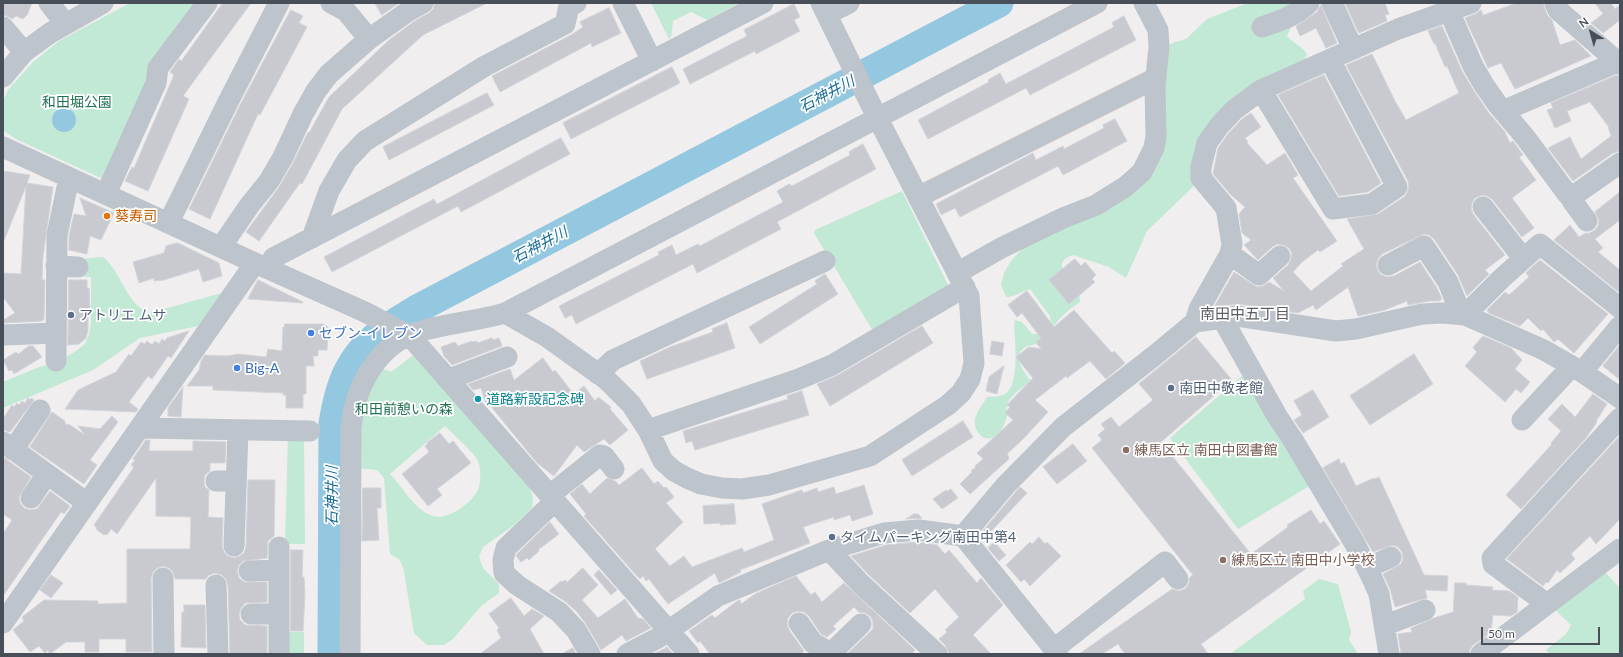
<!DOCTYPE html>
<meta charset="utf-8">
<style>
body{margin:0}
#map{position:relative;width:1623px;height:657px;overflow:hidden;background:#f0eeee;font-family:Lato,sans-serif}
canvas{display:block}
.frame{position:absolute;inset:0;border:4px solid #484f59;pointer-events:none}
.north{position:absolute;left:1571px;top:12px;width:40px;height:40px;-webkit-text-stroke:3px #fff;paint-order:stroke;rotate:323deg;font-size:11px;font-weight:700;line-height:16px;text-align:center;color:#484f59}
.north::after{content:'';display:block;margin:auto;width:14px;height:18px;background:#484f59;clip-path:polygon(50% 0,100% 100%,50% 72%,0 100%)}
.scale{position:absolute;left:1481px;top:627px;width:119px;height:18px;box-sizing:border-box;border:2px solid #484f59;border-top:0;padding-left:5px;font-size:12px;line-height:14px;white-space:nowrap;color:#484f59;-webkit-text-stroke:3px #fff;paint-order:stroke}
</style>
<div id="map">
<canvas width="1623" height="657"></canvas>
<div class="frame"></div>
<div class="north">N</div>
<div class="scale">50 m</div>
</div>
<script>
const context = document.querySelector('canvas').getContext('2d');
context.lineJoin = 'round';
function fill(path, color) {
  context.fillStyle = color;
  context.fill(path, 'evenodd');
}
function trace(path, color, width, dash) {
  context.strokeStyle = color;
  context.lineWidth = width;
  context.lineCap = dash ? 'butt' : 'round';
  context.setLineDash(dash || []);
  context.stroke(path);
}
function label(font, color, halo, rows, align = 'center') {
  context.font = font + ' Lato,"Noto Sans JP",sans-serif';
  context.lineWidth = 3.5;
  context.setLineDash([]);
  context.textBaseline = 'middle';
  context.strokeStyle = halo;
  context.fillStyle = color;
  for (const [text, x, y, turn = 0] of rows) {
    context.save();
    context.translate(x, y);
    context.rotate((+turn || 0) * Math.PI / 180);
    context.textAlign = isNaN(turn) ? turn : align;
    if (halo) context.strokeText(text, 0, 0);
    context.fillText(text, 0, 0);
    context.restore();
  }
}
const green = new Path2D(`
 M130,3H199C183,22 140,65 146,90L107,181L16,139L4,131L3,101L8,90L32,63L59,41Z
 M651,3H739L707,20L691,12L673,21L671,38L669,39Z
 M1248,3H1299C1295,14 1292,26 1287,36C1293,43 1302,46 1307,54L1305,59L1219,112L1212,118L1206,129L1198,182L1147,231L1126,278L1109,267L1073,255C1047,263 1074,284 1079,295C1080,296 1080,301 1080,302C1058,317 1053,325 1042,349L1036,344C1010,349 1018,364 1030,380C1023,389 1010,394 1007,405C1006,408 1007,411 1007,414C1006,422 1003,428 998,434C986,445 973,433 975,419C977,411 983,404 987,397C993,396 998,398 1005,394C1020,385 1015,342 1014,326L1015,320L1022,322L1032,334H1037L1051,322L1050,316L1030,289C1022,291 1012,298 1006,297L1001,285L1004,273L1011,261L1026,245L1135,185L1165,47L1173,43L1186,39L1207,19Z
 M902,191L948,285L873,331L814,233L815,230Z
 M103,257C122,272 125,303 149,313L222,293L198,326L140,338L93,370L3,408V382L39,367L56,363L76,351L85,344L89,334L91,323V277L78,276V259Z
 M416,353L530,488L533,498L532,508L514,525L483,547L479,557L483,568L499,584V593L482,605L452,640L443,645H427L414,633L404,571L400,560L390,554L384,478L377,470L358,468L363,404L381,368L391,372ZM445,426C452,433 472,451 477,459C481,466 481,479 479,487C475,501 448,521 433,516C414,510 403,487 390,474Z
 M1243,375L1311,485L1238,529L1170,438Z
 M288,436H304L305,544H285Z
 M1603,570L1620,588V654H1549L1546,650L1566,634L1571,625L1552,607Z
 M1319,579L1338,584L1351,632L1349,640L1358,654H1230L1305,599L1303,591Z
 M285,632H304V654H287Z`);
const water = new Path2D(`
 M52 120a12 12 0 1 1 24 0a12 12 0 1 1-24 0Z`);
const river = new Path2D(`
 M332,654L333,424C339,385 349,356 383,331C393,323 406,316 417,309L999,3`);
const building = new Path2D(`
 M3,3H32L27,15L23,19L16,16L12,19L7,16L3,15Z
 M223,3H251L183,96L189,99L148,191L125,181L132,167L134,168L174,75L170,72L179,59L181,61Z
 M375,3H399L382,15Z
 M435,3H487L423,35L342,109L302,184L300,183L259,241L246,232L279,187L293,163L308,132L309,133L329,97L389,40L416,20L429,13L433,9Z
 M1345,3H1385L1389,14L1385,15L1387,21L1359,33Z
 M1517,3H1543L1547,15L1552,20L1560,45L1575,40L1591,56L1515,89L1501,63L1488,68L1465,18L1475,14L1481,10L1483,15Z
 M1595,3H1611L1615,9L1620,5V20L1603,33L1591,23L1603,14Z
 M794,4L800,17L794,20L800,31L756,54L755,51L690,84L683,69L747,36L744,30Z
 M1321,5L1337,43L1326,48L1316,28L1300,36L1296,26L1317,12Z
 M609,8L621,33L592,47L591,43L500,92L492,76L571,35L583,27L580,22Z
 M291,10L303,16L299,23L307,27L260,115L258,114L210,219L189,209L240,105Z
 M1124,16L1136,40L1030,95L1026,88L928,139L918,120L989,82L988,80L1000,73L1006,84L1114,27L1112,23Z
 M1442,26L1462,71L1474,91L1488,112L1505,132L1510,143L1513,141L1523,155L1519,157L1536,180L1512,198L1534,228L1522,237L1492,199L1487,196L1482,195L1475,198L1472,203L1471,208L1473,214L1505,255L1485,270L1489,274L1467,296L1458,275L1434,239L1429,235L1424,234L1382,254L1378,259L1376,265L1378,271L1381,275L1388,277L1394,276L1420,262L1437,288L1442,299L1439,301H1429L1408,305L1407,301L1385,310L1358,316L1348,287L1316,310L1313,305L1298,313L1239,304L1214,307L1234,272L1257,287L1263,286L1269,282L1284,291L1273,278L1288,265L1291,259L1292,253L1289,248L1283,245L1277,244L1272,247L1258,260L1244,245L1251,240L1242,233L1239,214L1245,207L1231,195L1213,174L1218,148L1228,134L1242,119L1251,113L1261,127L1245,138L1248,142L1247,143L1267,165L1285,153L1298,175L1293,178L1337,241L1320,252L1318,250L1302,262L1293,272L1311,291L1343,266L1341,264L1364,249L1347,219L1378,214L1404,197L1407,193L1409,187L1408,181L1346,65L1372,54L1395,101L1406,120L1459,93L1447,66L1445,67L1435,43L1434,44L1428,31Z
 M672,67L680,83L571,139L563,123Z
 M1324,75L1381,183L1368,192L1339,196L1278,95Z
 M1617,75L1620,76V151L1613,153L1573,181L1548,148L1570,137L1581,159L1611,136L1608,126L1590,102L1567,111L1571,121L1555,128L1547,110L1553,108L1551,103Z
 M487,93L494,105L389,160L383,147Z
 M1115,119L1127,141L1063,175L1058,166L960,217L955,208L941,215L936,204L1033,153L1036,160L1063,146L1064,149L1104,128L1103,125Z
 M561,138L570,154L461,212L458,206L332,272L324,257L434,199L437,204Z
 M863,144L876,169L777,222L781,229L697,273L693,264L576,324L572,315L565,318L559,306L659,255L658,252L672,245L676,255L698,244L700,246L783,202L777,191L789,184L792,186L850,155L849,152Z
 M3,171L30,175L27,183L53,187L43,256L42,280H45L44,319L42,321L3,323V320L15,313L3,297V273L21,274L26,186L3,243Z
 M1620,192V220L1595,239L1603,248L1598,252L1620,270V293L1554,240L1570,225L1579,237L1586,233L1590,234L1589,233L1594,231L1598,226L1599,220L1595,212Z
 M80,198L114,213L101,240L90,236L87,254L69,250V236L74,214L86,216Z
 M178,243L219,263L222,276L203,282L199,269L164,280L154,281V278L139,283L133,262L164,253L166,246Z
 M1075,259L1081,266L1085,262L1096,275L1092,279L1095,282L1069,304L1049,280Z
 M1540,260L1608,314L1574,353L1558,339L1554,342L1543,329L1541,331L1528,318L1520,326L1489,313L1487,310L1505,292L1509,295L1529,277L1526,273Z
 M825,274L838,294L760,344L749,327L817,284L815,281Z
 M69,280H87V288H89L90,309H88V330L86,338L79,344L68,345Z
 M258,280L303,302V303L248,299Z
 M1027,291L1054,327L1074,310L1112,353L1114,351L1125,363L1106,379L1090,361L1067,378L1066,376L1035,400L1048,412L1024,438L1007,454L1009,457L1008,458L1009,459L970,494L960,484L972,472L971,471L976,467L975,466L983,459L977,453L1013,420L1005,413L1010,407L1007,405L1033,378L1016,357L1029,347L1041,349L1036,342L1041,338L1022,313L1017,317L1008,305Z
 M727,323L735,348L647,379L640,361L670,347L713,332L712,329Z
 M285,324H323L328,327L327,350H318V356H313L314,366H306V394H303V408H286V395H283V393L213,390V386H187L199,370L201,361L205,355L228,356L238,354L266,357L268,349L282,351L283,327H284Z
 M922,326L933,343L830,406L817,384L838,375Z
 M189,331L171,358L168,356L152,379L148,376L129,402L138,409L136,412L65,409L78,390L116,372L129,354L131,356L141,342L145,344L147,341L152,345L155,341L159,344L162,339L165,341L167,338Z
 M1483,336L1511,348L1522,360L1515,369L1530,382L1521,393L1516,389L1505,402L1465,366L1477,352L1473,348Z
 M1196,337L1232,380L1161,442L1251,554L1288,527L1287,525L1311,510L1320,524L1324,521L1340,544L1201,644L1208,654H1125L1118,644L1102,654H1079L1172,589L1179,591L1185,589L1189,583L1190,577L1193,575L1092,448L1102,440L1098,435L1105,429L1101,424L1111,417L1119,427L1153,400L1139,384Z
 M492,338L493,340L499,338L502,346L452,365L444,356L441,347L455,342L458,346L472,341V342L477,341V343Z
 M992,341L1004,343L1002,356L990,354Z
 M1620,345V380L1603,366Z
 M29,346H33L42,357L14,374L12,370L9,371L3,360L16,352L18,354Z
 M1414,354L1433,384L1370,425L1350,396Z
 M543,358L553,372L555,370L572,392L574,391L575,393L584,386L595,401L598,397L611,407L610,409L628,430L610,445L604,439L584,452L577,445L554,476L537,463L489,404L487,405L486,404L481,388L473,390L468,384L510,369L514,380Z
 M1004,366L997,394L986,391L989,377Z
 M183,387L181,417L168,416V408Z
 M1313,390L1329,417L1303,433L1294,420L1302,415L1294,401Z
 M802,391L809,415L695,450L692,441L686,443L683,431L788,399L787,396Z
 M1593,394L1607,404L1596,421L1597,422L1586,438L1521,509L1506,495L1552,444L1551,443L1561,431L1548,419L1562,404L1575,417Z
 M28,398L30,400L31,398L34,400L10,432L3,430V419L12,405L14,407L17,403L19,405L22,401L25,403Z
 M52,412L65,421V424L70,425L85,435L78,426L100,429L112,416L118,422L90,460L97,465L84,484L30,447Z
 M963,421L973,437L912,476L902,460Z
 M440,433L449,444L453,441L471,463L437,489L442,495L428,506L402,474L429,452L425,446L428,444L427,443Z
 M1620,436V519L1596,544L1590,536L1571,554L1575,559L1560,573L1557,570L1548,583L1546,582L1543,586L1507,559Z
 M146,440H150L149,451H193V441L226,442L225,463H210V471L205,475L204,481L205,487L209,490L208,517L223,518L222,546L224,552L228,556L234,558L240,556L244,553L246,547L248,480H275L274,536L268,541L267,558L243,561L239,565L237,571L239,578L244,582H267V602L245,603L241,608L239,614L240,620L245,625L267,626V654H230L228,585L226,579L222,575L215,573L209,575L206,579H175L173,572L169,568L163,566L157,568L153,572L151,578L152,652H126V639H99V652H85V642H66L50,654L48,650L45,653L39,646L30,652L13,630L24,621L22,617L44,600L98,601V604L127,603V549H190L191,517L156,516V478L117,534L111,529L107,535L105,534L104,535L97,530L96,527L94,525L134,467L131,465L135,460L133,459Z
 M1073,444L1087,461L1057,484L1043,467Z
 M3,457L31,477L19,497L20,503L24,508L30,510L37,509L50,491L70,506L64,514L61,512L3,596V534L12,520L3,514Z
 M1339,459L1341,464L1344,462L1356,486L1374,478L1375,479L1379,477L1424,575L1448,576L1447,591L1425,590L1427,598L1395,607L1390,589L1383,574L1401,564L1403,559L1402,552L1398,547L1392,545L1373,552L1323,468Z
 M642,468L654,484L658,481L664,488L666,487L674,497L666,503L683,522L655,549L670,566L684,556L692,567L742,548L744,552L774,540L762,504L802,490L803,493L817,488L818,492L834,487L836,494L864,485L873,514L852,521L850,515L834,520V517L803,527L810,543L740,570L741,572L719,583L715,573L668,604L649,579L646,581L643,576L640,579L636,575L584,516L586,514L570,494L582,484L590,494L607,478L615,481L619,485Z
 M1020,487L1027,493L982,541L979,536Z
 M363,488H381V508H377L379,540L362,541Z
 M951,489L958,498L942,509L933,499L946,490L947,491Z
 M734,504L736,524L720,525V523L704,524L703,506Z
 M914,514H918L922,518L906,519Z
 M550,522L559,534L538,550L539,551L529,560L527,558L521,562L516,556L517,554Z
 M1039,537L1045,544L1047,542L1061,556L1030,586L1024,579L1021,582L1006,565L1030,542L1032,544Z
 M919,542L937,545L945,554L949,550L977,583L981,578L1003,605L973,635L991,654H949L945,645L939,639L947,632L945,630L959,617L935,589L910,613L869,575L851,556L886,545Z
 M994,542L1006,555L999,561L988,548Z
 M291,550H303L302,577H304L305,595L303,631H291Z
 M583,568L598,585L582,600L598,618L625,599L638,618L643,619L651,628L626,641L622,635L601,650L586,624L577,612L566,602L549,591L561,581L562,582L565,580L567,582Z
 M599,570L617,590L611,595L594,575Z
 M51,575L63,583L51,598L40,590Z
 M796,576L811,595L815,592L822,602L844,583L915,650L912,654H847L873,629V621L870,616L865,613L859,612L854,607L833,626L836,629L827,637L821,634L809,616L804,612L798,611L792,613L788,618L787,624L789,630L804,651L800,654H710L700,641L698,643L689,631L712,615L715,618L737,601L740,600L741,604L755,594Z
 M1455,583H1466V585L1493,587L1492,590L1509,591L1518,597L1517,612L1511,616L1493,615L1491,632L1473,645L1470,649L1469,654H1401L1398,634L1412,632L1411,628L1434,618L1453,612Z
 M511,598L524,616L532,609L544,616L530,629L544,654H480L501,638L497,630L499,628L489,614Z
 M184,605H205L206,648L181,647L182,612H184Z
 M667,647L673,654H653L664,649Z
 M573,648L576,654H562Z`);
const minor = new Path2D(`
 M49,3L65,23
 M331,3L346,11L369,39
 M623,3L652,61
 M1332,3L1353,49
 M1555,3L1558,10L1620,64
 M1449,11L1473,66L1484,85L1498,105L1525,137L1568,195L1573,196L1620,163
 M827,14L849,3
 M3,27L24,52
 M1262,27C1280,21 1295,16 1309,3
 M3,77L24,52L50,33L103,3
 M1261,90L1333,209L1372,204L1397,187L1330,60
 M1503,111L1617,62
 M3,147L255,263L365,312L410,336L689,654
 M106,194L156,83L158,68L207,3
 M1570,196L1573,202L1587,221
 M918,197L1156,78
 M1483,207L1523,258
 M169,222L229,100L279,3
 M312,238L329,191L347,160L365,141L485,66L565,24L569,6L576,3
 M221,247L249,206L269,181L283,157L303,114L316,91L329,74L369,39L410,10L423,3
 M1230,254L1259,275L1280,256
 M273,258L763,3
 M1388,265L1424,246L1448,282L1461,314
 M56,266L78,267
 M957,273L1001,248L1063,218L1096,205L1125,187L1142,172L1154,148L1156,137L1155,85L1159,47L1158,30L1144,3
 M505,313L547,337L607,380L631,404L648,430L663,461L674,471L687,478L701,484L722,488L742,489L769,485L870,456L948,405L961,393L970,379L974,363L969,296L872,107L821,3
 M1465,315L1502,278L1540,244L1620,308
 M1222,318L1277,416L1293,440L1355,544L1371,576L1379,594L1389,654
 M1195,322L1237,316L1336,331L1356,329L1422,314L1443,313L1465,315L1544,350L1582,372L1620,398
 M3,335L55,333
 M56,361L57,235L69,178
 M1582,372L1620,326
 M598,374L613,360L825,261
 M449,379L507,357
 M1522,420L1572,366
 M140,428L310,431
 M648,430L799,379L832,365L965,287
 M3,442L87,503
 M13,450L40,410
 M216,481H236
 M550,495L600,455L604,456L614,469
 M31,498L47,474
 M555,501L506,548L503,560L504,573L517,585L559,612L576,630L590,654
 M234,546L238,430
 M829,550L861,584L937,654
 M1367,568L1391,557
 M249,571L279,570
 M163,578L164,654
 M216,585L218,654
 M1547,604L1493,564L1492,558L1620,418
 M251,614H279
 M3,623L255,263
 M799,623L813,643L822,648L826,654
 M1386,625L1425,610
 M1054,649L1165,562L1178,579
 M279,654V547
 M350,654L351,428C355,386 378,343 421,331C449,323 478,321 505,313L1097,3
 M627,654L658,638L718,596L829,550L884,533L919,530L963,536
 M830,654L861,624
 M1058,654L963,536L1005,486L1063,427L1154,356L1195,322L1199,309L1230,254L1232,244L1226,208L1201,178V167L1207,143L1219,126L1234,110L1261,90L1398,29L1471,3
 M1481,654L1620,549`);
const markers = [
 [107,216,4,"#e8710a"],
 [71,315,4,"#5c6f8a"],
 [311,333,4,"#3f7fe0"],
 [237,368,4,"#3f7fe0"],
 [1171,388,4,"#5c6f8a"],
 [478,399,4,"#0f9aa8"],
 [1126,450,4,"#8d6e63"],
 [832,537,4,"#5c6f8a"],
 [1223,560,4,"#8d6e63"]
];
const parkNames = [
 ["和田堀公園",77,102],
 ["和田前憩いの森",404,409]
];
const foodNames = [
 ["葵寿司",115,216]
];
const serviceNames = [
 ["アトリエ ムサ",79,315],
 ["南田中敬老館",1179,388],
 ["タイムパーキング南田中第4",840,537]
];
const shopNames = [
 ["セブン-イレブン",319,333],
 ["Big-A",245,368]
];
const cultureNames = [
 ["道路新設記念碑",486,399]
];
const educationNames = [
 ["練馬区立 南田中図書館",1134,450],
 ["練馬区立 南田中小学校",1231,560]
];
const waterNames = [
 ["石神井川",827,94,-28],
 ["石神井川",540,245,-28],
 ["石神井川",332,496,-90]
];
const neighbourhoodNames = [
 ["南田中五丁目",1245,314]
];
fill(green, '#c1e9d5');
fill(water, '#94c7e0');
trace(river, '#94c7e0', 29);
fill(building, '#c9cad0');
trace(building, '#d3d4d9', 1);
trace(minor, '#bec4cb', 21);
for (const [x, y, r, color] of markers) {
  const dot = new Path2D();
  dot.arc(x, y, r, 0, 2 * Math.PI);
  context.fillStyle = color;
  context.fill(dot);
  trace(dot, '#fff', 1.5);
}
label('14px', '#227153', '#fff', parkNames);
label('14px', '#c56008', '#fff', foodNames, 'left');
label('14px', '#4e5e75', '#fff', serviceNames, 'left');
label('14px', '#366cbe', '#fff', shopNames, 'left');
label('14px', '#0d838f', '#fff', cultureNames, 'left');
label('14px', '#785e54', '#fff', educationNames, 'left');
label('italic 15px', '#1e6f97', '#fff', waterNames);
label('15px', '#5b5e62', '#fff', neighbourhoodNames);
</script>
